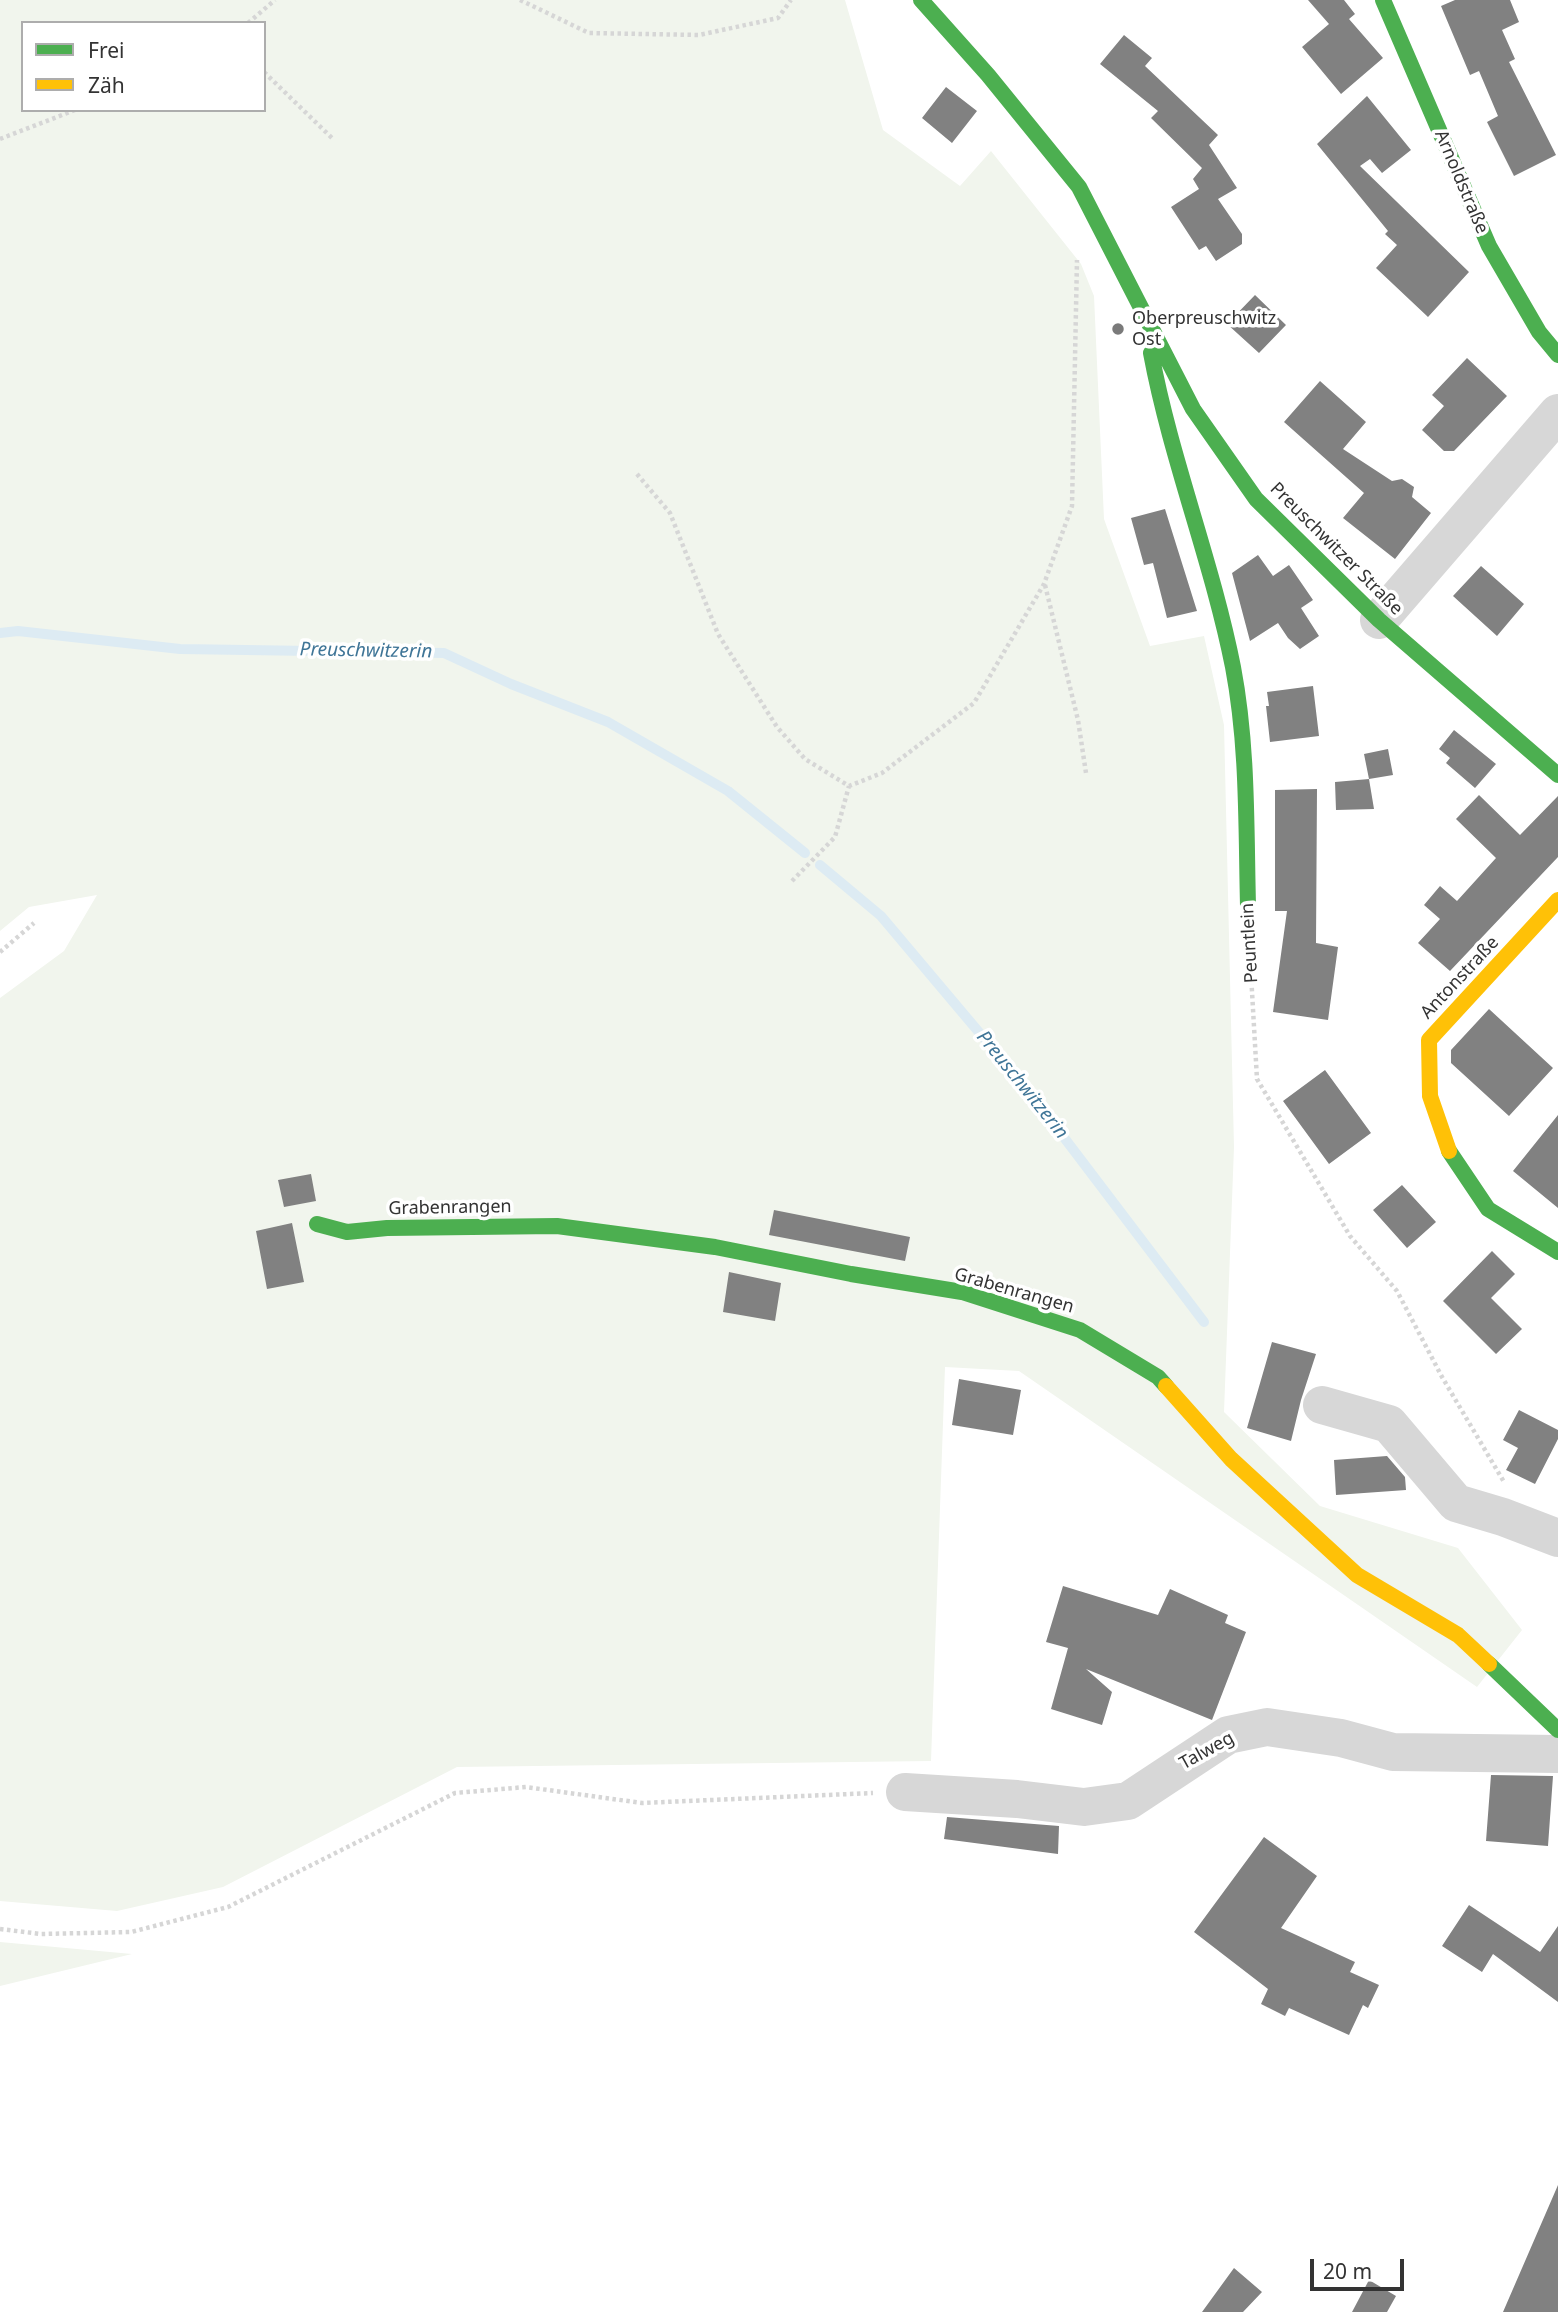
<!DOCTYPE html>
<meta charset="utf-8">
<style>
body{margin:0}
#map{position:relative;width:1558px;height:2312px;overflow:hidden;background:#fff;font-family:"Noto Sans",sans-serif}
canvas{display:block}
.legend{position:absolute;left:21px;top:21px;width:245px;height:91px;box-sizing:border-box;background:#fff;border:2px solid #adadad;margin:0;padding:9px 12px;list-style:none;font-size:21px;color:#333}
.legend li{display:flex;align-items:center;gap:14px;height:35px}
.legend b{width:35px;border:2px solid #adadad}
.scale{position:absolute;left:1310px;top:2259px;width:94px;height:32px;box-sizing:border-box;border:4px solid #333;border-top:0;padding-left:9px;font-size:21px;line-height:24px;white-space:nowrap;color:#333;-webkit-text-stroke:5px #fff;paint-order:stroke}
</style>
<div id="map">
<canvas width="1558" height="2312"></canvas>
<ul class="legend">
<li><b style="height:9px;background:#4caf50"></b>Frei</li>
<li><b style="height:9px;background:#ffc107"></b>Zäh</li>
</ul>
<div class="scale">20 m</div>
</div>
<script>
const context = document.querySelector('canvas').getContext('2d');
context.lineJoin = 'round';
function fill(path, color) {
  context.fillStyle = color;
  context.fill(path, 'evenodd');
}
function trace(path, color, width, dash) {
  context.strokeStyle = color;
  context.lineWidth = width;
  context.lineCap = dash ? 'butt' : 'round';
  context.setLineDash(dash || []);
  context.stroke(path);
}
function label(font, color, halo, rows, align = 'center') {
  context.font = font + ' "Noto Sans",sans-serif';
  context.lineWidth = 7;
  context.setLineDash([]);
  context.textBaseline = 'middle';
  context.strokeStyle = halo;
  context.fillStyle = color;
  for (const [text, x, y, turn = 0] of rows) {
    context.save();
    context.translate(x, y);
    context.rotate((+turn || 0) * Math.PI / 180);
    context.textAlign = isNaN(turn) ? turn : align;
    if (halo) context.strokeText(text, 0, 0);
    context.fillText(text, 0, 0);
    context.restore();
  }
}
const green = new Path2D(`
 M0,0H845L883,130L960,186L991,151L1081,264L1094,296L1104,519L1150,646L1204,636L1224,725L1234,1147L1224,1412L1320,1506L1458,1548L1522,1630L1477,1687L1019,1371L945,1367L931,1761L457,1767L223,1887L117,1911L0,1901V998L64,951L97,895L29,907L0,931ZM23,23H264V110H23Z
 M0,1942L132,1954L0,1986Z`);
const stream = new Path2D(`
 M0,633L18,631L180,649L444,653L511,684L608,722L728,791L805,853
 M820,865L881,916L1031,1094L1204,1322`);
const building = new Path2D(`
 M1308,0H1344L1355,14L1349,19L1383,58L1341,94L1302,47L1329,24Z
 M1455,0H1510L1519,22L1502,30L1515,59L1509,62L1556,155L1514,176L1487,122L1498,116L1479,71L1470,75L1441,6Z
 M1124,35L1152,58L1145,66L1218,135L1209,145L1237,188L1218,199L1242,234V244L1216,261L1206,246L1199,250L1171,207L1199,189L1193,179L1202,168L1151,118L1158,111L1100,64Z
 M946,87L977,111L952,143L922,118Z
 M1367,96L1411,150L1382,173L1370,159L1360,166L1469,272L1428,317L1376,268L1397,245L1385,234L1388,231L1317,144Z
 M1255,295L1286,325L1259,353L1227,324Z
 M1467,358L1507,396L1454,451H1444L1422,430L1444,406L1432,395Z
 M1320,381L1366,422L1343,449L1392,481L1402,479L1414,487L1412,497L1431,513L1395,559L1343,518L1364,493L1284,422Z
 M1165,509L1197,611L1167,618L1153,563L1144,565L1131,518Z
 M1258,555L1273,576L1289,565L1313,600L1301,608L1319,636L1300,649L1288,638L1278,623L1250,641L1232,573Z
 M1481,566L1524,604L1497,636L1453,596Z
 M1313,686L1319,736L1270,742L1266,706H1269L1267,692Z
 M1454,730L1496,764L1475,788L1446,763L1450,758L1439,749Z
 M1388,749L1393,775L1369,779L1364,754Z
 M1369,779L1374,809L1336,810L1335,782Z
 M1317,789L1316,943L1338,947L1328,1020L1273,1012L1287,911H1275V790Z
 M1479,795L1520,835L1558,796V857L1450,971L1418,943L1440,919L1424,905L1440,886L1457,901L1496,858L1456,819Z
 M1489,1009L1553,1068L1509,1116L1451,1063V1050Z
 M1325,1070L1371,1133L1329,1164L1283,1101Z
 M1558,1115V1208L1513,1171Z
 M311,1174L316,1201L284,1207L278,1180Z
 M1402,1185L1436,1222L1407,1248L1373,1210Z
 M774,1210L910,1237L905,1261L769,1235Z
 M292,1223L304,1282L267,1289L256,1231Z
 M1492,1251L1515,1274L1491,1298L1522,1329L1496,1354L1443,1301Z
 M729,1272L781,1283L775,1321L723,1312Z
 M1272,1342L1316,1354L1301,1400L1291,1441L1247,1428Z
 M959,1379L1021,1390L1013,1435L952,1425Z
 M1519,1410L1558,1430V1439L1535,1484L1506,1470L1518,1448L1503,1440Z
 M1387,1456L1405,1477L1406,1490L1336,1495L1334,1460Z
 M1063,1586L1158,1615L1170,1589L1228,1615L1225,1623L1246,1632L1212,1720L1086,1669L1112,1692L1102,1725L1051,1709L1068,1648L1046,1642Z
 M1491,1775L1553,1776L1548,1846L1486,1841Z
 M947,1817L1059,1826L1058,1854L944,1839Z
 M1264,1837L1317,1876L1281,1928L1355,1962L1350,1972L1379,1985L1368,2008L1363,2005L1349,2035L1289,2008L1285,2016L1261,2004L1268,1989L1194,1932Z
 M1469,1905L1540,1952L1558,1926V2002L1493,1954L1482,1972L1442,1946Z
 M1558,2185V2312H1503Z
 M1234,2268L1262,2292L1243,2312H1202Z
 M1369,2280L1396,2296L1387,2312H1352Z`);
const path = new Path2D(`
 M520,0L589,33L699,35L778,18L791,0
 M248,23L275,0
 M264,72L334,140
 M0,139L75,110
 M637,474L670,513L718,634L777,727L805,759L849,786L882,773L974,703L1044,584L1072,506L1077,260
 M1045,585L1078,720L1086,773
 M792,881L835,837L849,786
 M1249,939L1257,1079L1350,1236L1397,1291L1442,1377L1504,1482
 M0,952L34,923
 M0,1929L41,1934L131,1932L228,1907L455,1793L526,1787L642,1803L873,1793`);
const street = new Path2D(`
 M1379,620L1558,413
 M1322,1405L1389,1424L1456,1503L1503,1517L1558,1538
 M905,1792L1017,1799L1084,1807L1128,1801L1228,1735L1267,1727L1341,1738L1393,1752L1558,1754`);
const fast = new Path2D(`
 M921,0L988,75L1079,187L1193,409L1256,499L1379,620L1558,775
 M1383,0L1489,246L1539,332L1558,355
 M1151,353C1171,460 1212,561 1233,667C1248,746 1246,826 1248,906
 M1449,1151L1488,1209L1558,1252
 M317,1224L347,1232L387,1228L557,1226L715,1247L851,1274L962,1292L1080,1330L1158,1377L1166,1386
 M1489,1664L1558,1730`);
const slow = new Path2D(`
 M1449,1151L1430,1096L1429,1040L1558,900
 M1166,1386L1231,1459L1357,1575L1458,1635L1489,1664`);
const markers = [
 [1118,329,7,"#7a7a7a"]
];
const streetNames = [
 ["Arnoldstraße",1461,182,67],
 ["Preuschwitzer Straße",1336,549,45],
 ["Peuntlein",1250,943,-93],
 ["Antonstraße",1460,978,-47],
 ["Grabenrangen",450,1208,-1],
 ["Grabenrangen",1014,1291,16],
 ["Talweg",1207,1751,-29]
];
const poiNames = [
 ["Oberpreuschwitz",1132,319],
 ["Ost",1132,340]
];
const waterNames = [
 ["Preuschwitzerin",366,651,1],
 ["Preuschwitzerin",1022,1085,51]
];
fill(green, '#f1f5ed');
trace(stream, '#ddebf3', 10);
fill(building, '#818181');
trace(path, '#d6d6d6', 4.5, [3.5, 3.5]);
trace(street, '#d7d7d7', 38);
trace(fast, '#4caf50', 16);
trace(slow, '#ffc107', 16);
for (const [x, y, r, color] of markers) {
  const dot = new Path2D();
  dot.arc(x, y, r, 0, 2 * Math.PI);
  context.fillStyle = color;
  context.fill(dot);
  trace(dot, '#fff', 2.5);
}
label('18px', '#333', '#fff', streetNames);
label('18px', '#333', '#fff', poiNames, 'left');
label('italic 19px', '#3f7597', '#fff', waterNames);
</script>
